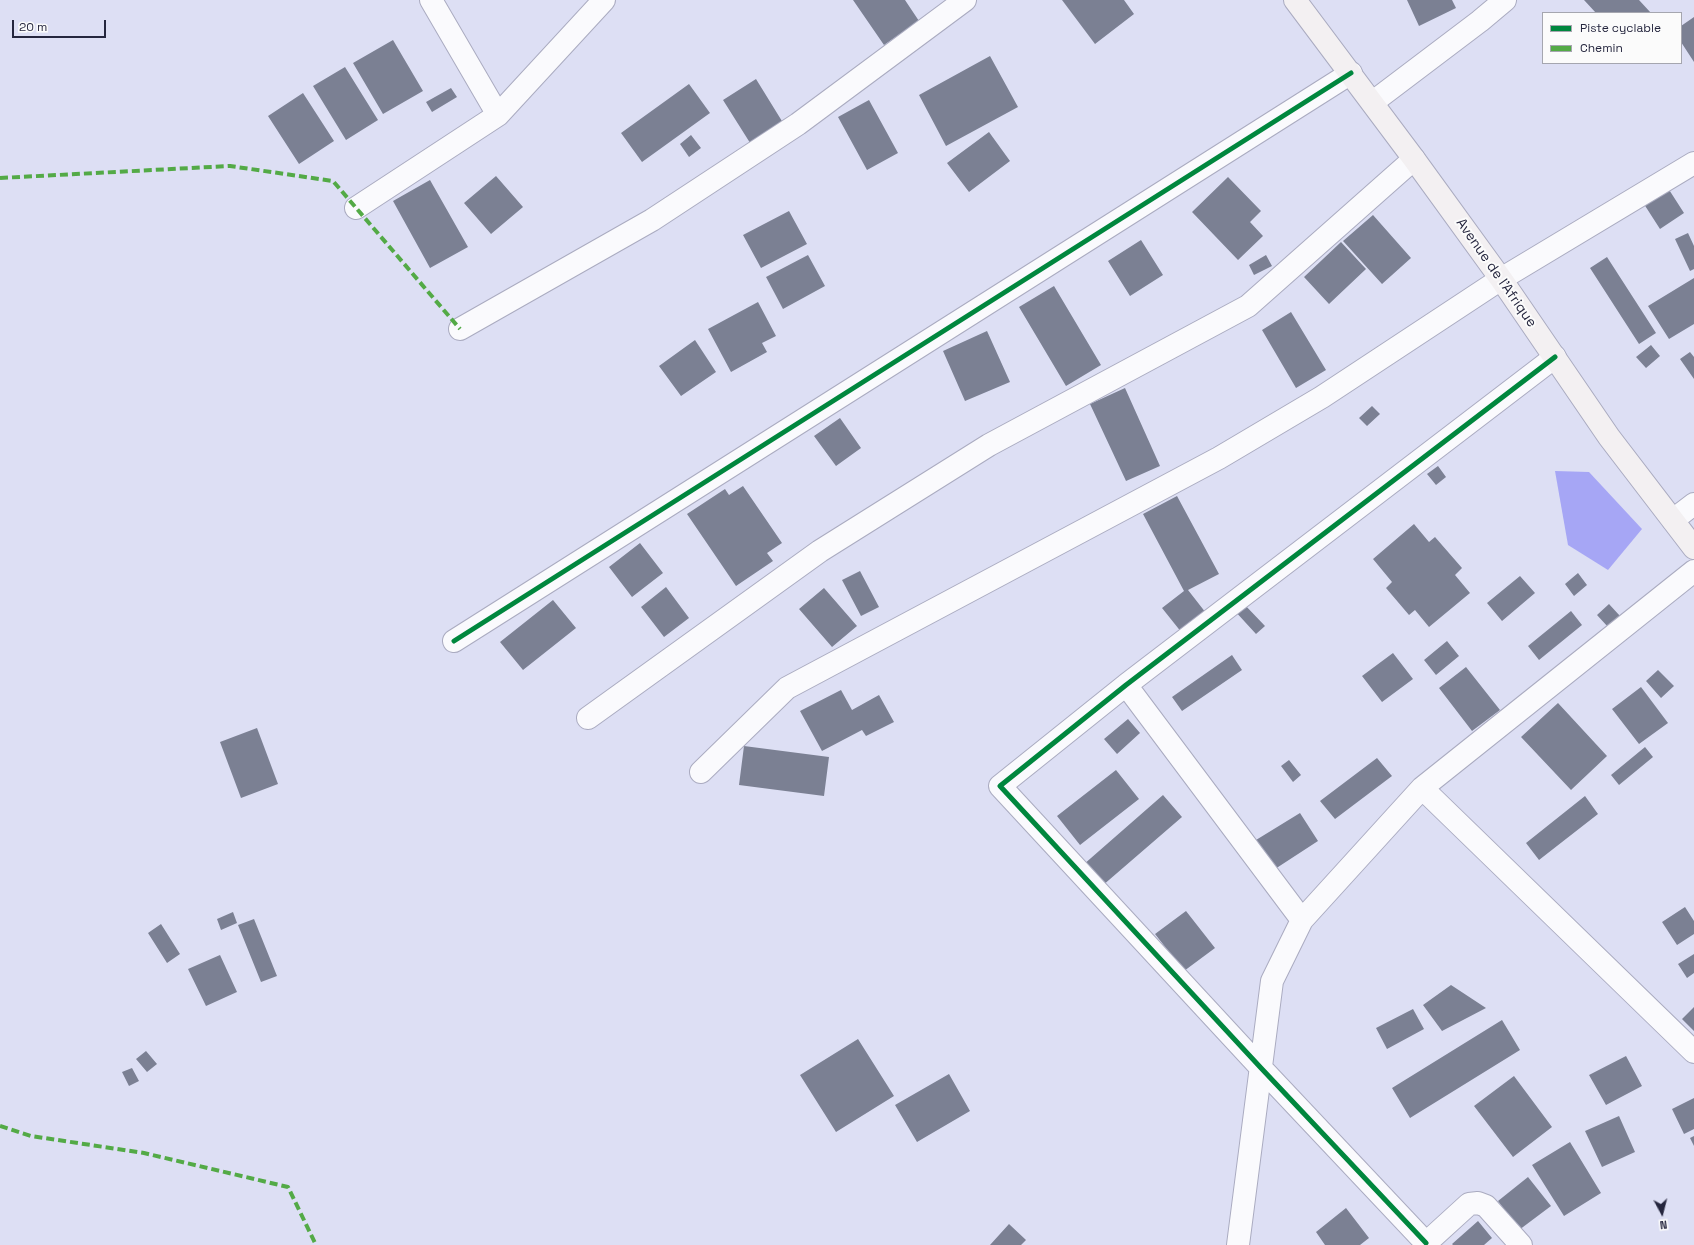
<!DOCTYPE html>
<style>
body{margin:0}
#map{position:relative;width:1694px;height:1245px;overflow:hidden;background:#dddff4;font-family:"Space Grotesk",sans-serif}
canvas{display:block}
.legend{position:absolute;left:1542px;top:12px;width:140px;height:52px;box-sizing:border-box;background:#fbfbfb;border:1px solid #a5a6af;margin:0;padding:5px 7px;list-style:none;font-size:12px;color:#25263e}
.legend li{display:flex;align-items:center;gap:8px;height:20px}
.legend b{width:20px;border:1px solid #a5a6af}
.north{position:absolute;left:1642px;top:1193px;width:40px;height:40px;-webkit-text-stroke:3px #fbfbfb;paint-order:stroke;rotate:173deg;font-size:11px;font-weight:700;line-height:16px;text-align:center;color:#25263e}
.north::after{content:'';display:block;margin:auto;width:14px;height:18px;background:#25263e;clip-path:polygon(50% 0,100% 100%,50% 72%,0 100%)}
.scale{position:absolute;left:12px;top:20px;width:94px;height:18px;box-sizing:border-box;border:2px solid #25263e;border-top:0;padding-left:5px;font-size:12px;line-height:14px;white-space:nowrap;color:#25263e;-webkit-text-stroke:3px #fbfbfb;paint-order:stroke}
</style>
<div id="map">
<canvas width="1694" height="1245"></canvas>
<ul class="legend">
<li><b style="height:5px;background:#00873e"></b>Piste cyclable</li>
<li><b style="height:5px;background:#53aa46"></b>Chemin</li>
</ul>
<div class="north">N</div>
<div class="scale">20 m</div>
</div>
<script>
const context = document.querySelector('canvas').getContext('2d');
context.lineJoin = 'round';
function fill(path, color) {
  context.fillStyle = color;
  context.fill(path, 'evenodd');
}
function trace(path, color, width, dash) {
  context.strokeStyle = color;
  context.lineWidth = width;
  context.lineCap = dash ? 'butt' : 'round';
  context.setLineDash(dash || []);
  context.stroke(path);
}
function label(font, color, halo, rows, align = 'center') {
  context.font = font + ' "Space Grotesk",sans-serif';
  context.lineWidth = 4;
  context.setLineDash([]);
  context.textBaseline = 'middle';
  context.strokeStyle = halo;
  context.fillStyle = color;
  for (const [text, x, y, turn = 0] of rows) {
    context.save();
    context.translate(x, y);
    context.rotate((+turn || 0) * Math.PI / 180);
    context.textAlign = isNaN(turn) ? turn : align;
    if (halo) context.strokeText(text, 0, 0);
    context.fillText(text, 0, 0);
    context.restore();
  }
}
const water = new Path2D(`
 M1555,471L1589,472L1642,529L1608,570L1568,545Z`);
const building = new Path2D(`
 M853,0H905L919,21L884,45Z
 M1062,0H1124L1134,14L1095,44Z
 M1407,0H1452L1456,8L1419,26Z
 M1584,0H1639L1651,13H1596Z
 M1694,17V62L1681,42V26Z
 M393,40L423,91L383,114L353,63Z
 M990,56L1018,107L946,146L919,95Z
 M345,67L378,120L346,140L313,86Z
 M756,79L785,126L752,146L723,100Z
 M689,84L710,113L642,162L621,133Z
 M451,88L457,97L432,112L426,102Z
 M303,93L334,141L299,164L268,116Z
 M869,100L898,153L867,170L838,117Z
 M989,132L1010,161L969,192L947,163Z
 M691,135L701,148L689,157L680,144Z
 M496,176L523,207L491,234L464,203Z
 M1228,177L1261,211L1250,222L1263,236L1238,260L1192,212Z
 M430,180L468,247L430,268L393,201Z
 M1666,185L1684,213L1660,229L1642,201Z
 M789,211L807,244L761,268L743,235Z
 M1373,215L1411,258L1382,284L1343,241Z
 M1688,233L1694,246V269L1690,271L1675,239Z
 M1141,240L1163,275L1130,296L1108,261Z
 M1341,242L1366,269L1329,304L1304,277Z
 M808,255L825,286L783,309L766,277Z
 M1266,255L1272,266L1254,275L1249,265Z
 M1607,257L1656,333L1639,344L1590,268Z
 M1694,278V324L1669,339L1648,306Z
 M1054,286L1101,365L1066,386L1019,307Z
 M758,302L776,336L762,343L767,352L731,372L708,329Z
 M1291,312L1326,370L1296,388L1262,330Z
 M987,331L1010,382L965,401L943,351Z
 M695,340L716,372L681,396L659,366Z
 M1651,345L1660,356L1646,368L1636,357Z
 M1690,352L1694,357V379L1680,359Z
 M1125,388L1160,466L1126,481L1090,404Z
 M1372,406L1380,414L1367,426L1359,418Z
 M840,418L861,448L836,466L814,436Z
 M1438,466L1446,477L1436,485L1427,474Z
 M743,486L782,543L767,553L773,561L736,586L687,514L725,489L729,495Z
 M1177,496L1219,574L1188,590L1206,613L1182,633L1162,608L1184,591L1143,514Z
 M1414,524L1429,542L1435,537L1462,568L1455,575L1470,593L1429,627L1415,610L1409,615L1386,588L1392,582L1373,559Z
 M640,543L663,573L632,597L609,567Z
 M860,571L879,607L861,616L842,580Z
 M1578,573L1587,585L1574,596L1565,584Z
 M1520,576L1535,593L1502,621L1487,603Z
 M666,587L689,618L664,637L641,607Z
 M824,588L857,626L832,647L799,609Z
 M553,600L576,628L523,670L500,642Z
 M1243,603L1265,626L1256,634L1234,610Z
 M1609,604L1620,616L1608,627L1597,615Z
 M1571,611L1582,625L1539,660L1528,646Z
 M1447,641L1459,656L1436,675L1424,660Z
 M1393,653L1413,679L1382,702L1362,676Z
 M1232,655L1242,670L1182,711L1172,697Z
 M1466,667L1500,710L1472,731L1439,688Z
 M1658,670L1674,686L1661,698L1646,681Z
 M1641,687L1668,723L1639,744L1612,709Z
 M841,690L852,710L879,695L894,722L866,736L862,730L822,751L800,711Z
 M1558,703L1607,756L1571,790L1521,737Z
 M1128,719L1140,733L1117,754L1104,739Z
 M257,728L278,784L241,798L220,742Z
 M744,746L829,757L824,796L739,785Z
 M1645,747L1653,757L1619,785L1611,775Z
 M1377,758L1392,776L1335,819L1320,801Z
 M1289,760L1301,775L1293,782L1281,766Z
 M1116,770L1139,799L1080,845L1057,816Z
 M1163,795L1182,817L1102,886L1083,865Z
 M1585,796L1598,814L1539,860L1526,843Z
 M1300,813L1318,841L1275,869L1256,840Z
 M1685,907L1694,921V934L1677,945L1662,922Z
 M1186,911L1215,948L1184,971L1155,934Z
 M233,912L237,923L221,930L217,919Z
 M254,919L277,976L261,982L238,925Z
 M161,924L180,954L167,963L148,933Z
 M1694,954V973L1687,978L1678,964Z
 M220,955L237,992L206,1006L188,969Z
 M1451,985L1486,1008L1442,1031L1423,1005Z
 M1694,1007V1031L1682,1019Z
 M1413,1009L1424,1029L1387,1049L1376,1028Z
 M1502,1020L1520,1050L1410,1118L1392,1088Z
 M858,1039L894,1096L836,1132L800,1075Z
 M146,1051L157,1064L147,1072L136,1059Z
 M1626,1056L1642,1086L1606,1105L1589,1075Z
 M132,1068L139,1081L129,1086L122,1072Z
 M949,1074L970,1111L917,1142L895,1105Z
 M1514,1076L1552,1127L1513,1157L1474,1106Z
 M1694,1098V1129L1684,1134L1672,1109Z
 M1619,1116L1635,1152L1602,1167L1585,1131Z
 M1694,1136V1146L1690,1138Z
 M1570,1142L1601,1193L1564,1216L1532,1165Z
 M1528,1177L1551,1206L1519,1230L1498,1201Z
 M1346,1208L1369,1238L1360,1245H1325L1316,1232Z
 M1478,1221L1492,1238L1484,1245H1453L1452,1244Z
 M1009,1224L1026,1240L1021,1245H990Z`);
const street = new Path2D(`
 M431,0L498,115
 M1373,102L1480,21L1505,0
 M356,208L498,115L604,0
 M460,329L652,220L798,124L965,0
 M1673,520L1694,504
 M454,641L1351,73
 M1126,685L1302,920
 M588,718L820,551L989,445L1248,306L1414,159
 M701,772L787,688L1219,458L1322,397L1501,279L1694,163
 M1422,788L1694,1052
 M1426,1243L1261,1068L1000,786L1126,685L1555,357
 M1238,1245L1272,981L1302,920L1422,788L1694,571
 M1424,1245L1469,1204L1478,1203L1486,1206L1521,1245`);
const secondary = new Path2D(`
 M1295,0L1414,159L1501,279L1609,437L1694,548`);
const quiet = new Path2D(`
 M0,178L230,166L333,181L460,329
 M0,1126L31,1136L144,1153L288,1187L316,1245`);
const cycleway = new Path2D(`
 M454,641L1351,73
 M1426,1243L1261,1068L1000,786L1126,685L1555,357`);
const streetNames = [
 ["Avenue de l'Afrique",1496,273,55]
];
fill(water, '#a6a6f5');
fill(building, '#7b8093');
trace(street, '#aaabc0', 24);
trace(secondary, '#aaabc0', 24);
trace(street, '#fafafd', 22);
trace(secondary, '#f3f0f2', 22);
trace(quiet, '#53aa46', 4, [8, 4]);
trace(cycleway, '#00873e', 5);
label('14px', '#25263e', '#fbfbfb', streetNames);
</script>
